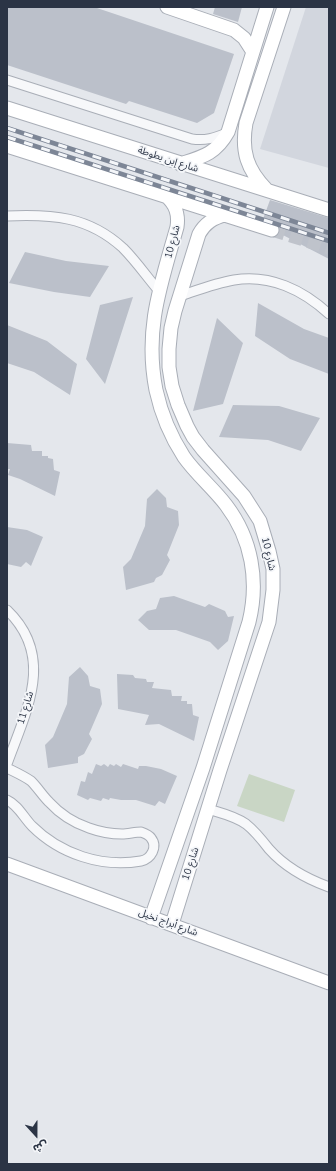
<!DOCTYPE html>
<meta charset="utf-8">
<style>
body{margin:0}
#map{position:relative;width:336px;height:1171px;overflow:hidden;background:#e4e7ec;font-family:"Nunito Sans","Noto Sans Arabic",sans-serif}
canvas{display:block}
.frame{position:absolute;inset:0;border:8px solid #2b3445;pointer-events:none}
.north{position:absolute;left:16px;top:1115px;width:40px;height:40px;-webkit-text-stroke:3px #f4f6f9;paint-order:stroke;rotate:159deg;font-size:11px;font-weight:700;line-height:16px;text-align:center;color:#2b3445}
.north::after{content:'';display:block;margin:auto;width:14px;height:18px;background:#2b3445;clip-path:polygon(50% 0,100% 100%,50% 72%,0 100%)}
</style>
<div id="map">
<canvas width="336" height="1171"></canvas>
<div class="frame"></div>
<div class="north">ش</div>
</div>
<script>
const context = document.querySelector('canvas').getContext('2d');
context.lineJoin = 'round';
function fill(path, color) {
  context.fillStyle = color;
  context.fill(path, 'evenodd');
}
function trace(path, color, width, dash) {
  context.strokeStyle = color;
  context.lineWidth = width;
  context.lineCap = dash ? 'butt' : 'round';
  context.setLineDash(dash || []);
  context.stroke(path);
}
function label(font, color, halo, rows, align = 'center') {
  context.font = font + ' "Nunito Sans","Noto Sans Arabic",sans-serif';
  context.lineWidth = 3.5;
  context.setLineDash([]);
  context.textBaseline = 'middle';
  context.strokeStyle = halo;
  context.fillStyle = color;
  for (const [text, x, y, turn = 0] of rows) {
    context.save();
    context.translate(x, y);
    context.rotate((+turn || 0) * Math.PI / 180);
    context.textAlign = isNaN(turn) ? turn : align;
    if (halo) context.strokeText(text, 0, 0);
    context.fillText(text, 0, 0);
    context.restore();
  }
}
const built = new Path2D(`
 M306,7H329V168L260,149Z`);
const green = new Path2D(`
 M249,774L295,790L284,822L237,806Z`);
const building = new Path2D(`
 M7,7H94L234,54L214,113L197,123L129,101L126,104L7,65Z
 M215,7H242L238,22L213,14Z
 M270,200L329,218V259L279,233L280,229L278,224L263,219Z
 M25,252L66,261L109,266L90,297L54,292L9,283Z
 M133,297L105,384L86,359L100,305Z
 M258,303L304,329L329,338V374L290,359L255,336Z
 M217,318L243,343L223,404L193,411Z
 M7,325L47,341L77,364L70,395L34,372L7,363Z
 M233,405L279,406L320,418L301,451L268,440L219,437Z
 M7,443L31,445L32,451H42V456H48V458L53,459L54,470L60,472L55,496L20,479L8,475L10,469H7Z
 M157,489L166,498L167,507L178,511L179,525L167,555L170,560L162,575L156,578L154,582L126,590L123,567L131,559L145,526L147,499Z
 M7,527L27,530L43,537L31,566L26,562L21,567L7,564Z
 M174,596L205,607L209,604L225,611L228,617L234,616L228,641L218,650L210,642L176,630H149L138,620L147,611L156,609L160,598Z
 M80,667L88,676L90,686L100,689L102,704L89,734L92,739L84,754L78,757V763L48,768L45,745L53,737L67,704L69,677Z
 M117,674L133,675L135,678L146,679L147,682H154L152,688L171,690L172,696H182L181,701H187V704H192L193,715L199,717L194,741L159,724L145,725L149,715L118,709Z
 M96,764L101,766L104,764L108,767L110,764L114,766L116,764L121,767L123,764L138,769L139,766H146L161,769L177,776L165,804L159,801L155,806L136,800H121L110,798L109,800L103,798L101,801L90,798L88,800L77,795L81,781L85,782L88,772L92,774Z`);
const secondaryTunnel = new Path2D(`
 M272,230L329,248`);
const street = new Path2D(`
 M7,80L192,139C205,141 215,138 227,133
 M7,216C52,214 88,216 123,248C136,261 147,277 159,291
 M180,296C198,290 216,283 234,280C270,274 303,290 329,314
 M7,610C56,657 26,711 7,764
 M7,768C15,772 24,776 31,781C38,788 42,795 49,802C60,814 74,823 89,828C100,832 111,834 122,834C128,834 135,832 141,832C144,833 149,835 151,838C158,847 151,859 141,861C102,868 60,854 32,826C24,818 18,805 7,800
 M208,809C221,813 235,816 246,824C255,831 262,840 269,849C285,867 307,879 329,887`);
const secondary = new Path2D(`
 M167,7L234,30L244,38L253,52
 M7,108L329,210
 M7,146L272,230
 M180,164C202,157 216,154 228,132L267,7
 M267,190C247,170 241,151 246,123L284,7
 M7,864L329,983
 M151,918L203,768L249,622C259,581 252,539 226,505C213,488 196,474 184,457C171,437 161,413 156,390C144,329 161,284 177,227C179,214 176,205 166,196
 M172,924L220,770L269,622L273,590V569L269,551L260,521L244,496L203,450L193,437L187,426L178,405L172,386L169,367V349L171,328L175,311L199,234C205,223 213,218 225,215`);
const rail = new Path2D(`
 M7,128L329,233
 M7,137L329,241`);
const streetNames = [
 ["شارع إبن بطوطة",168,160,18],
 ["شارع 10",173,242,-75],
 ["شارع 10",268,554,77],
 ["شارع 11",26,708,-73],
 ["شارع 10",191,864,-72],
 ["شارع أبراج نخيل",168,923,20]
];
fill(built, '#d2d6de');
fill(green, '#c9d6c5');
fill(building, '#bbc0ca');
trace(secondaryTunnel, '#bfc3cb', 13, [13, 6]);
trace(street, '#a9aeb7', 11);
trace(secondary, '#a9aeb7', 15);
trace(street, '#f7f8fa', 9);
trace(secondary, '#fff', 13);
trace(rail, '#7d8696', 4.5);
trace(rail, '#f4f6f9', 3, [9]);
label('10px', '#2b3445', '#f4f6f9', streetNames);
</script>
